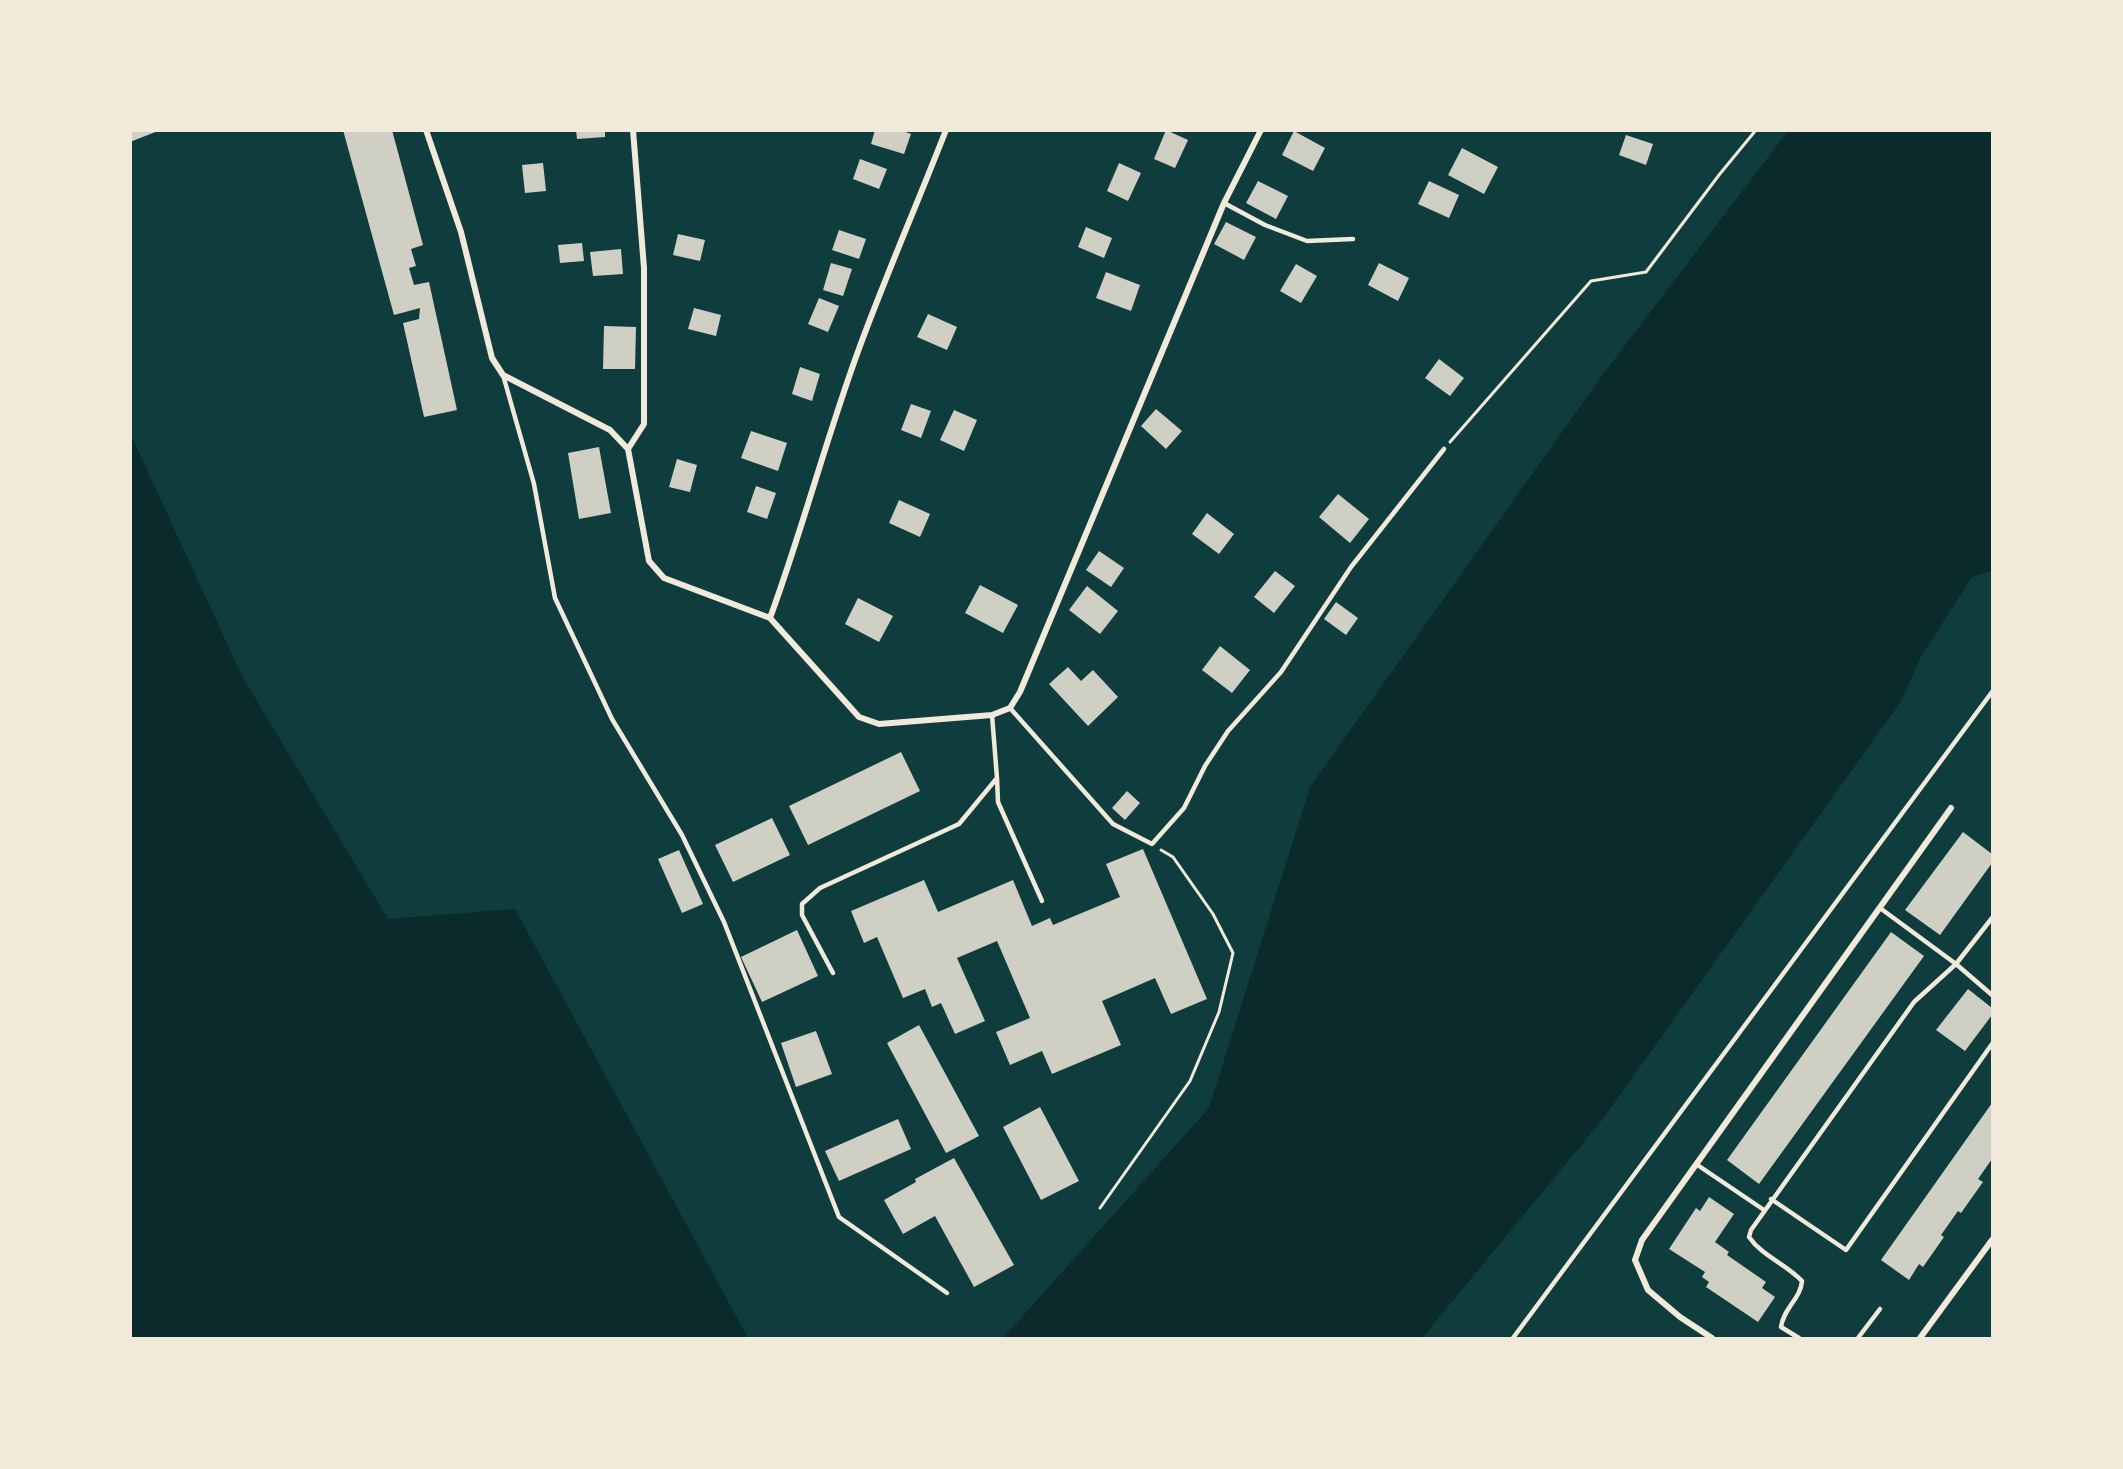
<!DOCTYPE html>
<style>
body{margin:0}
#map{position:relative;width:2123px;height:1469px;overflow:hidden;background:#0f3d3e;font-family:"Alegreya Sans",sans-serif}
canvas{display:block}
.frame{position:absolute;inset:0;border:132px solid #f1e9da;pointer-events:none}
</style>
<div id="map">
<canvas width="2123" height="1469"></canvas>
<div class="frame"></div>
</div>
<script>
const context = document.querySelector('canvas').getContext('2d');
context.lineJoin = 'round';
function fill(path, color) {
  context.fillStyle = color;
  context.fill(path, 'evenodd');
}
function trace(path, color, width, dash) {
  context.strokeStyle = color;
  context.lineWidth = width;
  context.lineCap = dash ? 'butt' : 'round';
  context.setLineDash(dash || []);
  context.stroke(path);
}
const water = new Path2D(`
 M1788,131H1992V571L1972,577L1920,658L1902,700L1602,1120L1422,1338H1003L1209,1108L1310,787L1601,377Z
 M130,433L242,676L388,919L515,909L748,1338H131Z`);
const building = new Path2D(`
 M343,130H392L423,245L411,249L416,266L409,268L414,285L429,282L457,410L424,417L403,323L419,319L420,308L394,315Z
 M576,130H605V137L577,139Z
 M875,130H900L911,134L904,154L871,144Z
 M1166,130L1188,140L1175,168L1154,159Z
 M130,131H158L130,142Z
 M1294,131L1325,148L1313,171L1282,155Z
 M1626,135L1653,144L1646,165L1619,155Z
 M1462,148L1498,167L1484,194L1448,175Z
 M860,159L887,169L879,189L853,179Z
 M543,163L546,191L525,193L522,165Z
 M1119,163L1141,173L1128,201L1107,191Z
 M1258,181L1288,196L1276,219L1246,203Z
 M1429,181L1459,195L1449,218L1418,204Z
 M1226,222L1256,237L1244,260L1214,244Z
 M1086,227L1112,238L1104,258L1078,247Z
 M839,230L866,239L859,259L832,250Z
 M678,234L705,240L700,261L673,255Z
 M582,243L584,261L560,263L558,245Z
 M621,249L623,274L593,276L590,252Z
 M831,263L852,269L843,296L823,290Z
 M1379,263L1409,278L1398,301L1368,285Z
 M1296,264L1317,276L1301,303L1280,291Z
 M1106,272L1140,285L1131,311L1096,298Z
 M819,298L839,306L828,332L808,324Z
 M694,308L721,315L716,336L688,329Z
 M928,314L957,327L947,350L917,337Z
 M604,326L636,327L635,369H603Z
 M1439,359L1464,378L1450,396L1425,378Z
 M800,367L820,374L812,401L792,394Z
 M911,404L931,411L921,438L901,430Z
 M1156,409L1182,431L1166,449L1141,426Z
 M954,410L977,420L964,451L940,440Z
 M751,431L787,443L778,471L741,458Z
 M599,447L611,513L579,519L568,453Z
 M677,459L697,465L690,492L669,487Z
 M756,486L776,493L767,519L747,512Z
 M1338,494L1369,519L1350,543L1319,517Z
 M899,500L930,514L920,537L889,523Z
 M1207,513L1234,534L1219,554L1192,534Z
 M1099,551L1124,568L1111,587L1086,570Z
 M1275,571L1295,586L1274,613L1254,597Z
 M980,585L1018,605L1003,633L965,613Z
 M1087,586L1118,611L1100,634L1069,610Z
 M858,598L893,616L879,642L845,624Z
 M1336,602L1358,618L1346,635L1324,619Z
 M1220,646L1250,670L1232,693L1202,670Z
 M1068,667L1081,681L1093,670L1118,697L1088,726L1049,684Z
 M901,752L920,791L808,845L789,806Z
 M1127,791L1140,803L1125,820L1112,808Z
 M772,818L790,855L733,882L715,845Z
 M1963,832L1992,854V863L1940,935L1905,910Z
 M1143,849L1207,999L1171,1014L1155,978L1102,1001L1121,1045L1052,1074L1042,1051L1010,1065L996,1032L1030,1018L997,941L957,958L985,1021L955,1034L941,1003L932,1007L925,989L903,998L877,937L864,943L851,911L924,880L938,912L1013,880L1032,926L1050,918L1053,925L1120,897L1106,864Z
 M679,850L703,904L682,913L658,859Z
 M797,930L818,976L762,1002L741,957Z
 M1891,932L1924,956L1759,1184L1727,1160Z
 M1968,989L1992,1008V1015L1965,1051L1936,1030Z
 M919,1025L979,1136L946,1153L887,1043Z
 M816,1031L832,1074L796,1087L781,1043Z
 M1992,1103V1159L1978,1179L1983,1182L1961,1213L1958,1211L1941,1235L1944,1237L1923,1267L1919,1264L1909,1280L1881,1260Z
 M1040,1107L1079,1181L1041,1200L1003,1127Z
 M898,1119L911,1149L839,1181L825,1151Z
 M954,1158L1014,1265L974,1287L935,1216L903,1234L884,1200L916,1182L915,1179Z
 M1709,1197L1734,1214L1715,1242L1729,1252L1727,1255L1766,1282L1762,1288L1775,1297L1758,1322L1706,1287L1709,1282L1702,1277L1705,1272L1669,1249L1696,1208L1700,1211Z`);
const path = new Path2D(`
 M1450,442L1591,281L1646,272L1719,175L1756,130
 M1100,1208L1190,1081L1219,1012L1233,953L1213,914L1173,857L1161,850`);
const service = new Path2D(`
 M1224,203L1265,225L1307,241L1353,239
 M503,375L534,484L555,598L612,719L682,835L724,922L839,1217L947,1293
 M1010,708L1113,824L1152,844L1184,808L1205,766L1228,731L1281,672L1351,567L1444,449
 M997,778L998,802L1042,901
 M1880,908L1956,964L1992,918
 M833,973L802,915V904L820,888L959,824L997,778L992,715
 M1696,1164L1764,1210
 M1771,1199L1846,1250L1992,1044
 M1513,1338L1992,692
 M1799,1338L1781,1327C1783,1309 1801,1298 1802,1281C1786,1264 1762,1256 1749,1237L1751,1230L1914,1002L1956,964L1992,995
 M1858,1338L1880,1309`);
const minor = new Path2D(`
 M426,130L461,232L492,358L503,375L610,430L628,449L649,561L664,578L770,618L859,717L879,724L992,715L1010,708L1020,692L1224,203L1261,130
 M628,449L644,424V268L633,130
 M770,618C803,528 827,435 860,346C887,273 918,202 946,130
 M1712,1338L1680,1317L1648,1290L1635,1260L1642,1240L1951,808
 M1920,1338L1992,1240`);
fill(water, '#0a2a2b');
fill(building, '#cfcfc3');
trace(path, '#f1e9da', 3);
trace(service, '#f1e9da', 4.5);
trace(minor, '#f1e9da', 6);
</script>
